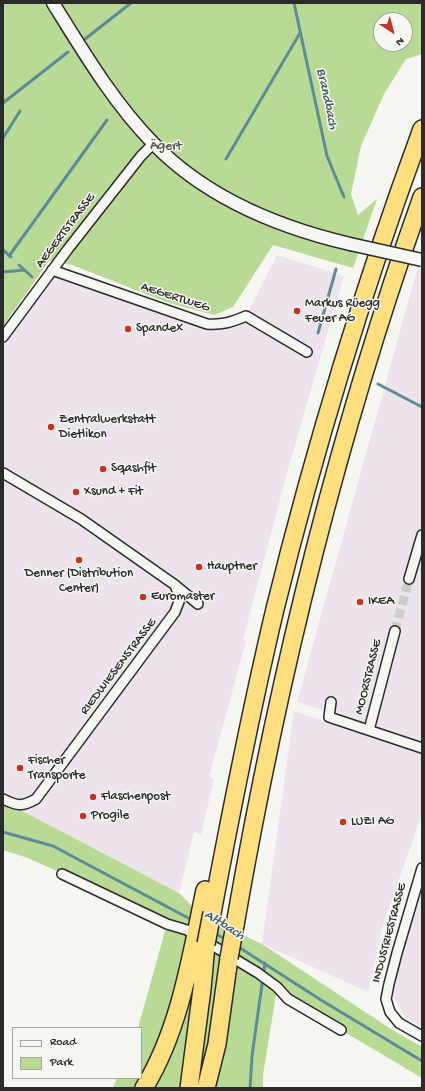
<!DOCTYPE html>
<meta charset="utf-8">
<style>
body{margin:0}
#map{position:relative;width:425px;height:1091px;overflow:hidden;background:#f6f6f2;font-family:"Gochi Hand",sans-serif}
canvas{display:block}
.frame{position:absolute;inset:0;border:4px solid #2b2b2b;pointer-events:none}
.legend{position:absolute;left:12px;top:1027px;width:130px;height:52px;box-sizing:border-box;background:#f6f6f2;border:1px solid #a5a5a2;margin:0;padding:5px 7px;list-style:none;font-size:12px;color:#2b2b2b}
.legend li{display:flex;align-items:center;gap:8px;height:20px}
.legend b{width:20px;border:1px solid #a5a5a2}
.north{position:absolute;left:373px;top:12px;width:40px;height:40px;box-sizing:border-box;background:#f6f6f2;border:1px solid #a5a5a2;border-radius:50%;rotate:144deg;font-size:11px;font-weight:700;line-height:16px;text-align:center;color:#2b2b2b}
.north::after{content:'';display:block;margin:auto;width:14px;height:18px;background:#c8321e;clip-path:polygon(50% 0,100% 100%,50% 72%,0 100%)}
</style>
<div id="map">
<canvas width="425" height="1091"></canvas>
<div class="frame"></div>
<ul class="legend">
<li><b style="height:5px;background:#f6f6f2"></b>Road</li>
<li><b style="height:11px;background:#b8da94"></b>Park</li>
</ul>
<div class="north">N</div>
</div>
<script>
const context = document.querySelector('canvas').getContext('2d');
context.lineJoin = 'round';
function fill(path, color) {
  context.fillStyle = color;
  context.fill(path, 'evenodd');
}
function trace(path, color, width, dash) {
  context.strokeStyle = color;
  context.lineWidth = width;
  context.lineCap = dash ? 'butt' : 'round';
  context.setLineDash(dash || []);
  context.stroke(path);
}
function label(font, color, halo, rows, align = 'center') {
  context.font = font + ' "Gochi Hand",sans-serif';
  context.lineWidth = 3;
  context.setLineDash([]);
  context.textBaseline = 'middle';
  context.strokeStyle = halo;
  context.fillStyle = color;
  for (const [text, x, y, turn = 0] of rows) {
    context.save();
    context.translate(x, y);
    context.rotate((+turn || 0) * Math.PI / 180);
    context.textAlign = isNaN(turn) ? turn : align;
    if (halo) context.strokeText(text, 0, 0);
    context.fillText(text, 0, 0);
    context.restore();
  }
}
const built = new Path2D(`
 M422,252V744L297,702Z
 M277,255L344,276L290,462L243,639L246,641L209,777L214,779L201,835L194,832L179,893L28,815L14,804L3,799V337L52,270L207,324L246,316Z
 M294,711L422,753V814L383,925L368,992L262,944Z
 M422,873V1028L405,1017L394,998L406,926Z`);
const green = new Path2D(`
 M3,3H422V54L406,59L384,94L361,146L351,194L358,215L377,199L353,268L273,245L233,307L214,315L169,303L72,265L49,261L3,326ZM381,20H405V44H381Z
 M3,801L179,893L191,905L251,939L262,944L391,1029L422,1047V1078L341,1030L277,988L263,1075V1088H113L117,1078H141V1028H138L167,924L79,881L28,858L3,850Z`);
const stream = new Path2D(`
 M294,3L327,156L344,197
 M85,39L131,3
 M3,103L68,52
 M3,138L20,111
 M226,159L300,33
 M3,250L11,257
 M9,256L107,120
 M19,265L32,277
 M3,272L24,270
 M318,333L336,269
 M378,384L422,407
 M3,832L53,846L192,920
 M214,933L227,940
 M237,946L321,1000L422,1061
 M250,1088L252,1056L265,963`);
const minorTunnel = new Path2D(`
 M395,631L409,579`);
const minor = new Path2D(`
 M52,270L207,324C223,325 232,322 246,316L307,352
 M3,337L68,249L141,156L153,144
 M3,473L81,519L175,585L180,599L175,612L36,799C22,807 17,806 3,799
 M409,579L422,535
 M175,585L198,604
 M331,702L329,717L422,748
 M369,730L395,631
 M422,868L397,953L389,984L386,999L390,1012L399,1023L422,1036
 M62,874L167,924L187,930L258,973L277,987L288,999L341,1030`);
const tertiary = new Path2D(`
 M53,3C83,51 113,102 153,143C206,198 277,227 350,244`);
const motorway = new Path2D(`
 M212,913C231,812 251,710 275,609C315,447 364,286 422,129
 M235,925C278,677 337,435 422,197
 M144,1088C180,1029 191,957 205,890
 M189,1088L202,989L206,944
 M206,1088L217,1044L229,958`);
const tertiaryBridge = new Path2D(`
 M350,244L422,260`);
const motorwayBridge = new Path2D(`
 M206,944L212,913
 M229,958L235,925`);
const markers = [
 [297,311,4,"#c8321e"],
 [128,329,4,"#c8321e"],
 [51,427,4,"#c8321e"],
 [103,469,4,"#c8321e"],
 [76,492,4,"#c8321e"],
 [79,560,4,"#c8321e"],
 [199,567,4,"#c8321e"],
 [143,597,4,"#c8321e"],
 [360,602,4,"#c8321e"],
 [20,768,4,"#c8321e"],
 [93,797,4,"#c8321e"],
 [83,816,4,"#c8321e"],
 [343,822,4,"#c8321e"]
];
const parkNames = [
 ["Ägert",166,147]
];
const streetNames = [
 ["AEGERTSTRASSE",66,231,-53],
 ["AEGERTWEG",175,298,18],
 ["RIEDWIESENSTRASSE",119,667,-53],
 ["MOORSTRASSE",369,677,-76],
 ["INDUSTRIESTRASSE",390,933,-75]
];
const poiNames = [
 ["Markus Rüegg",305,304],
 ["Feuer AG",305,319],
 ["Spandex",136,329],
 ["Zentralwerkstatt",59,420],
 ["Dietlikon",59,435],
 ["Sqashfit",111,469],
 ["Xsund + Fit",84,492],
 ["Hauptner",207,567],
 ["Denner (Distribution",79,574,"center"],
 ["Center)",79,589,"center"],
 ["Euromaster",151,597],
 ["IKEA",368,602],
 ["Fischer",28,761],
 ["Transporte",28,776],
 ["Flaschenpost",101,797],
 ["Progile",91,816],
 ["LUZI AG",351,822]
];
const waterNames = [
 ["Brandbach",326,99,78],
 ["Altbach",224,926,32]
];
fill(built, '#ece3ed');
fill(green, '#b8da94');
trace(stream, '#5d8c96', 3);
trace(minorTunnel, '#cdcdca', 9, [9, 4.5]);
trace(minor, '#2b2b2b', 12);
trace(tertiary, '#2b2b2b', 15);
trace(motorway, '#2b2b2b', 20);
trace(minor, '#f6f6f2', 9);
trace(tertiary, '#f6f6f2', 12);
trace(motorway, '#fedf80', 17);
trace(tertiaryBridge, '#2b2b2b', 15, []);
trace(motorwayBridge, '#2b2b2b', 20, []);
trace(tertiaryBridge, '#f6f6f2', 12);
trace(motorwayBridge, '#fedf80', 17);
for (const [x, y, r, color] of markers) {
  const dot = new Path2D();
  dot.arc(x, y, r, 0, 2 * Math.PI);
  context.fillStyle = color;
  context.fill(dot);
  trace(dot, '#f6f6f2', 1.5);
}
label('13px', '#4e5745', '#f6f6f2', parkNames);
label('13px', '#2b2b2b', '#f6f6f2', streetNames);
label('13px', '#2b2b2b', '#f6f6f2', poiNames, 'left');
label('italic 14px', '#445c60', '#f6f6f2', waterNames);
</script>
